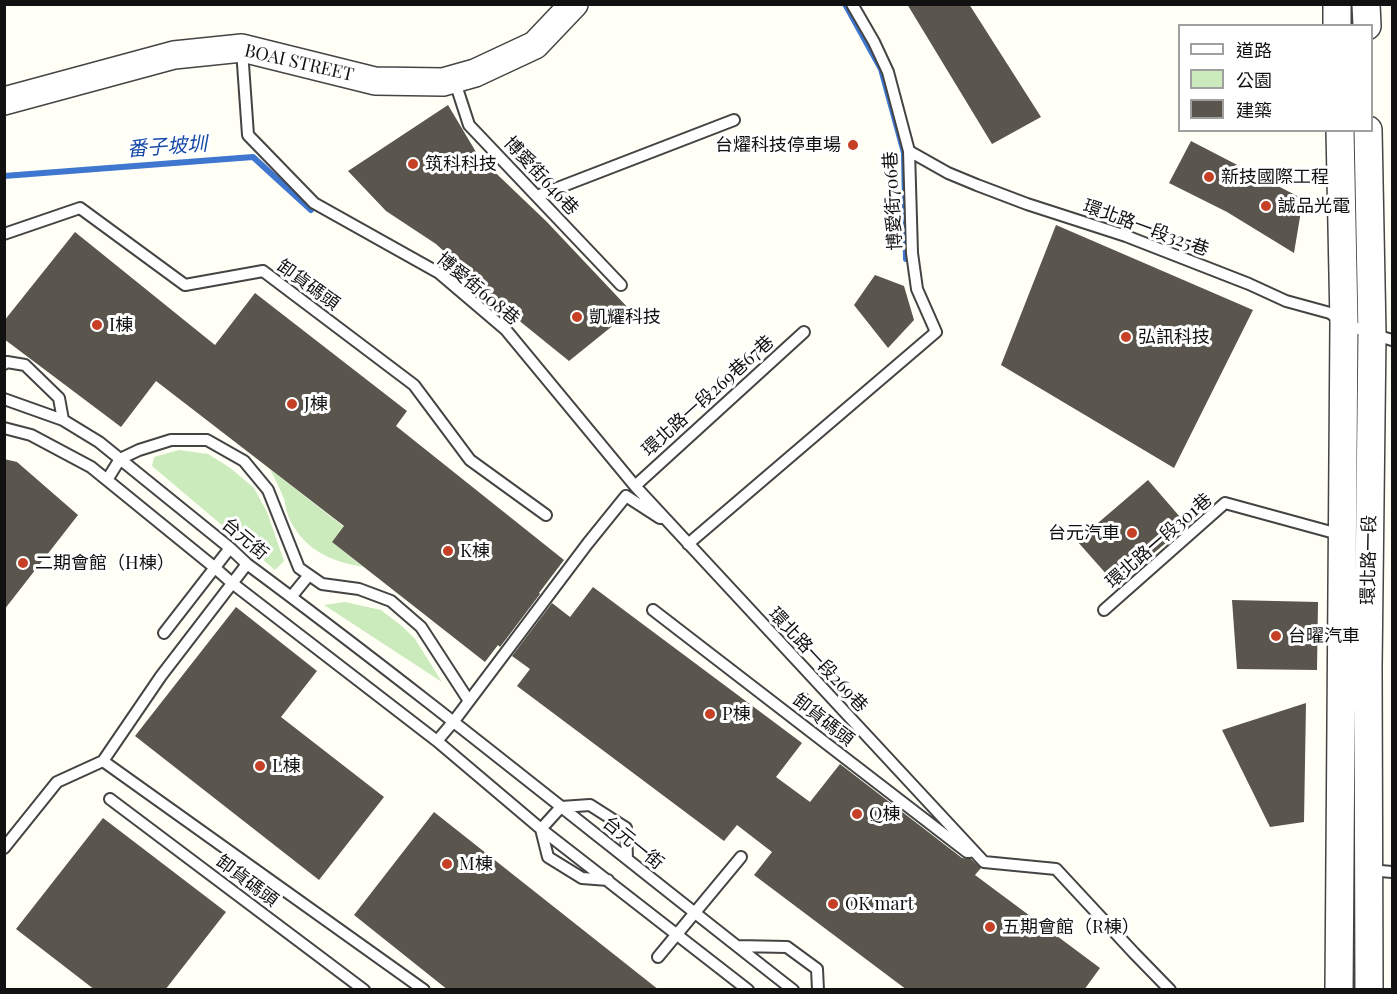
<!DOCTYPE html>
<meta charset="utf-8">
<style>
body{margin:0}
#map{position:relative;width:1397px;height:994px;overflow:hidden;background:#fffff5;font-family:"Playfair Display","Noto Sans TC",serif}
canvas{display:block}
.frame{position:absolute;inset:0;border:6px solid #111;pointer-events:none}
.legend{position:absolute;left:1178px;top:24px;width:195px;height:108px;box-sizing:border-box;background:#fff;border:2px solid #a0a0a0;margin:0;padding:8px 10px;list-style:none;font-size:18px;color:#111}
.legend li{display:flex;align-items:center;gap:12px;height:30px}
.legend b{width:30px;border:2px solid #a0a0a0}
</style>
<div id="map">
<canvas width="1397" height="994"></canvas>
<div class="frame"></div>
<ul class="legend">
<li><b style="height:8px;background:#fff"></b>道路</li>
<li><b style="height:16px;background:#cbebbd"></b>公園</li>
<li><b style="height:16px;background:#5a554d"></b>建築</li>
</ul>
</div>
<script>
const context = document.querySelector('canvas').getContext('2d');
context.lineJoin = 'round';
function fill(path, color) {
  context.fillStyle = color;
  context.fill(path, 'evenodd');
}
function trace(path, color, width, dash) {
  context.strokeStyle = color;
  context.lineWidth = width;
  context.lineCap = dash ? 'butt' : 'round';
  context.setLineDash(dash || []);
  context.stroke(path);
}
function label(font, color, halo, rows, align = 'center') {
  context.font = font + ' "Playfair Display","Noto Sans TC",serif';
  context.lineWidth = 6;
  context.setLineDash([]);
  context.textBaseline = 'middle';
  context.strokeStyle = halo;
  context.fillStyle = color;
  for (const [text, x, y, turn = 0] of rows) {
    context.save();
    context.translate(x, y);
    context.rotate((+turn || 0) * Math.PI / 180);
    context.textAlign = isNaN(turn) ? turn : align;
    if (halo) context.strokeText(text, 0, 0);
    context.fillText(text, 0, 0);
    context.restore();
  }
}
const green = new Path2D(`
 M179,450L208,454L229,467L254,488L267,512L284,561L275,570L152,466L154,457Z
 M270,469L344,527L332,542L363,567C332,561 307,552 291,522C287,515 286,507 284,499C280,489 275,479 270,469Z
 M345,602L381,610L403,627L415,639L442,682L324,605Z`);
const stream = new Path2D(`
 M845,4L881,69L904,153L906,259
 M4,176L253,157L311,210`);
const building = new Path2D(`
 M907,4H969L1041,117L992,144Z
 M448,105L479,157L547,222L631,311L569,361L522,323L436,244L386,211L348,171Z
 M1191,141L1303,199L1294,253L1227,212L1169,183Z
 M1056,225L1253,310L1174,468L1001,365Z
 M75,232L215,345L255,293L407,411L396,426L564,560L539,593L540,594L500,647L498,645L485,662L332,542L344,526L156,381L121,427L4,339V321Z
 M875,275L904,286L914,320L888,348L854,305Z
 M4,459L17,462L78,515L4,610Z
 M1148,480L1187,525L1116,585L1077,541Z
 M593,587L802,743L776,777L810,802L840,764L962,858L971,859L981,868L975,875L1100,968L1084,990H907L754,875L772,852L737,825L724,841L517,686L530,669L512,656L552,603L570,617Z
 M1232,600L1318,602L1317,670L1237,669Z
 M236,607L317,671L281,717L384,797L319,880L135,736Z
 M1306,703L1304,822L1270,827L1222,730Z
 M434,812L659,990H448L354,915Z
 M103,818L226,912L165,990H95L16,929Z`);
const path = new Path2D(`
 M797,704L809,693`);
const service = new Path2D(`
 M242,50L248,135L314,203L439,273L506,330L635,486L984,862L1056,869L1134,953L1170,990
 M454,79L469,125L621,285
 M909,151L948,173L977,185L1027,204L1126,236L1249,284L1286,301L1330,313L1344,323L1372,334L1392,340
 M537,196L734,120
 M4,234L80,208L185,285L263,271L414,385L470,460L546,515
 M4,364L7,362L25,365L59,398L63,420
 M4,399L63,420L99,442L230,548L247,564C432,701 611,848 793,990
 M4,428L31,435L91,467L214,567L232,583L437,741L541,829L748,990
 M107,480L120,459L139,450L171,440H207L244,461L268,490L299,568L322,584L359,589L391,601L421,627L469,701
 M635,486L804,332
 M688,544L936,332L917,289L912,253L909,151L888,72L874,42L852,4
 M291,597L309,575
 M653,610L967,852H970
 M1104,610L1225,503L1342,535
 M164,633L230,548
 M437,741L454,721L588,543L626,496L660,518
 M103,761L424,990
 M110,799L364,990
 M4,848L57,782L103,761L161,676L247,564
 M1369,870L1392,872
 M608,880L582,878L548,857L541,829L561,807L590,805L626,828L627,859
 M737,946L787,947L817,969L818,990
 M658,957L741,857`);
const tertiary = new Path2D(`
 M1337,4V26
 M1366,4L1367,26
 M4,101L174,55L242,48L375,81L443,82L475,73L535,45L574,4
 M1368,130L1372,334L1368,667L1369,990
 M1339,990L1344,323L1340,130`);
const markers = [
 [853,145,6,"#c54025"],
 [413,164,6,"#c54025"],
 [1209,177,6,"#c54025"],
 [1266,206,6,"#c54025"],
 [577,317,6,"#c54025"],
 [97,325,6,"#c54025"],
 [1126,337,6,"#c54025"],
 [292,404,6,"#c54025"],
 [1132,533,6,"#c54025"],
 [448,551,6,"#c54025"],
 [23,563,6,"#c54025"],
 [1276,636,6,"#c54025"],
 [710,714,6,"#c54025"],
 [260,766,6,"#c54025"],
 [857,814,6,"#c54025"],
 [447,864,6,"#c54025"],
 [833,904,6,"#c54025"],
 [990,927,6,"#c54025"]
];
const streetNames = [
 ["BOAI STREET",299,63,13],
 ["博愛街646巷",541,176,47],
 ["博愛街706巷",893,201,-93],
 ["環北路一段325巷",1146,228,20],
 ["卸貨碼頭",308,285,36],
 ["博愛街608巷",478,289,40],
 ["環北路一段269巷67巷",708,396,-42],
 ["台元街",245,539,40],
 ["環北路一段301巷",1159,541,-41],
 ["環北路一段",1369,560,-89],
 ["環北路一段269巷",818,660,47],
 ["卸貨碼頭",823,720,38],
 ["台元一街",633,843,39],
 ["卸貨碼頭",247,881,37]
];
const poiNames = [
 ["台燿科技停車場",841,145,"right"],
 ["筑科科技",425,164],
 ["新技國際工程",1221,177],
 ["誠品光電",1278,206],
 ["凱耀科技",589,317],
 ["I棟",109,325],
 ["弘訊科技",1138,337],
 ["J棟",304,404],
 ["台元汽車",1120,533,"right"],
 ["K棟",460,551],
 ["二期會館（H棟）",35,563],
 ["台曜汽車",1288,636],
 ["P棟",722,714],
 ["L棟",272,766],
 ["Q棟",869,814],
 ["M棟",459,864],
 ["OK mart",845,904],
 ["五期會館（R棟）",1002,927]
];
const waterNames = [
 ["番子坡圳",167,147,-4]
];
fill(green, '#cbebbd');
trace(stream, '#3e76d0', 6);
fill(building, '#5a554d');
trace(service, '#444', 14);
trace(tertiary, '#444', 30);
trace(path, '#333', 4, [6, 3]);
trace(service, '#fff', 10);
trace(tertiary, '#fff', 27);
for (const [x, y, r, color] of markers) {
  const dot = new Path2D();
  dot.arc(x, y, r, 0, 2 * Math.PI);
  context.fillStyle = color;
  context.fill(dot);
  trace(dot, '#fff', 2);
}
label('18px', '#111', '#fff', streetNames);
label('18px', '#111', '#fff', poiNames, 'left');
label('italic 20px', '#1649a6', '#fff', waterNames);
</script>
